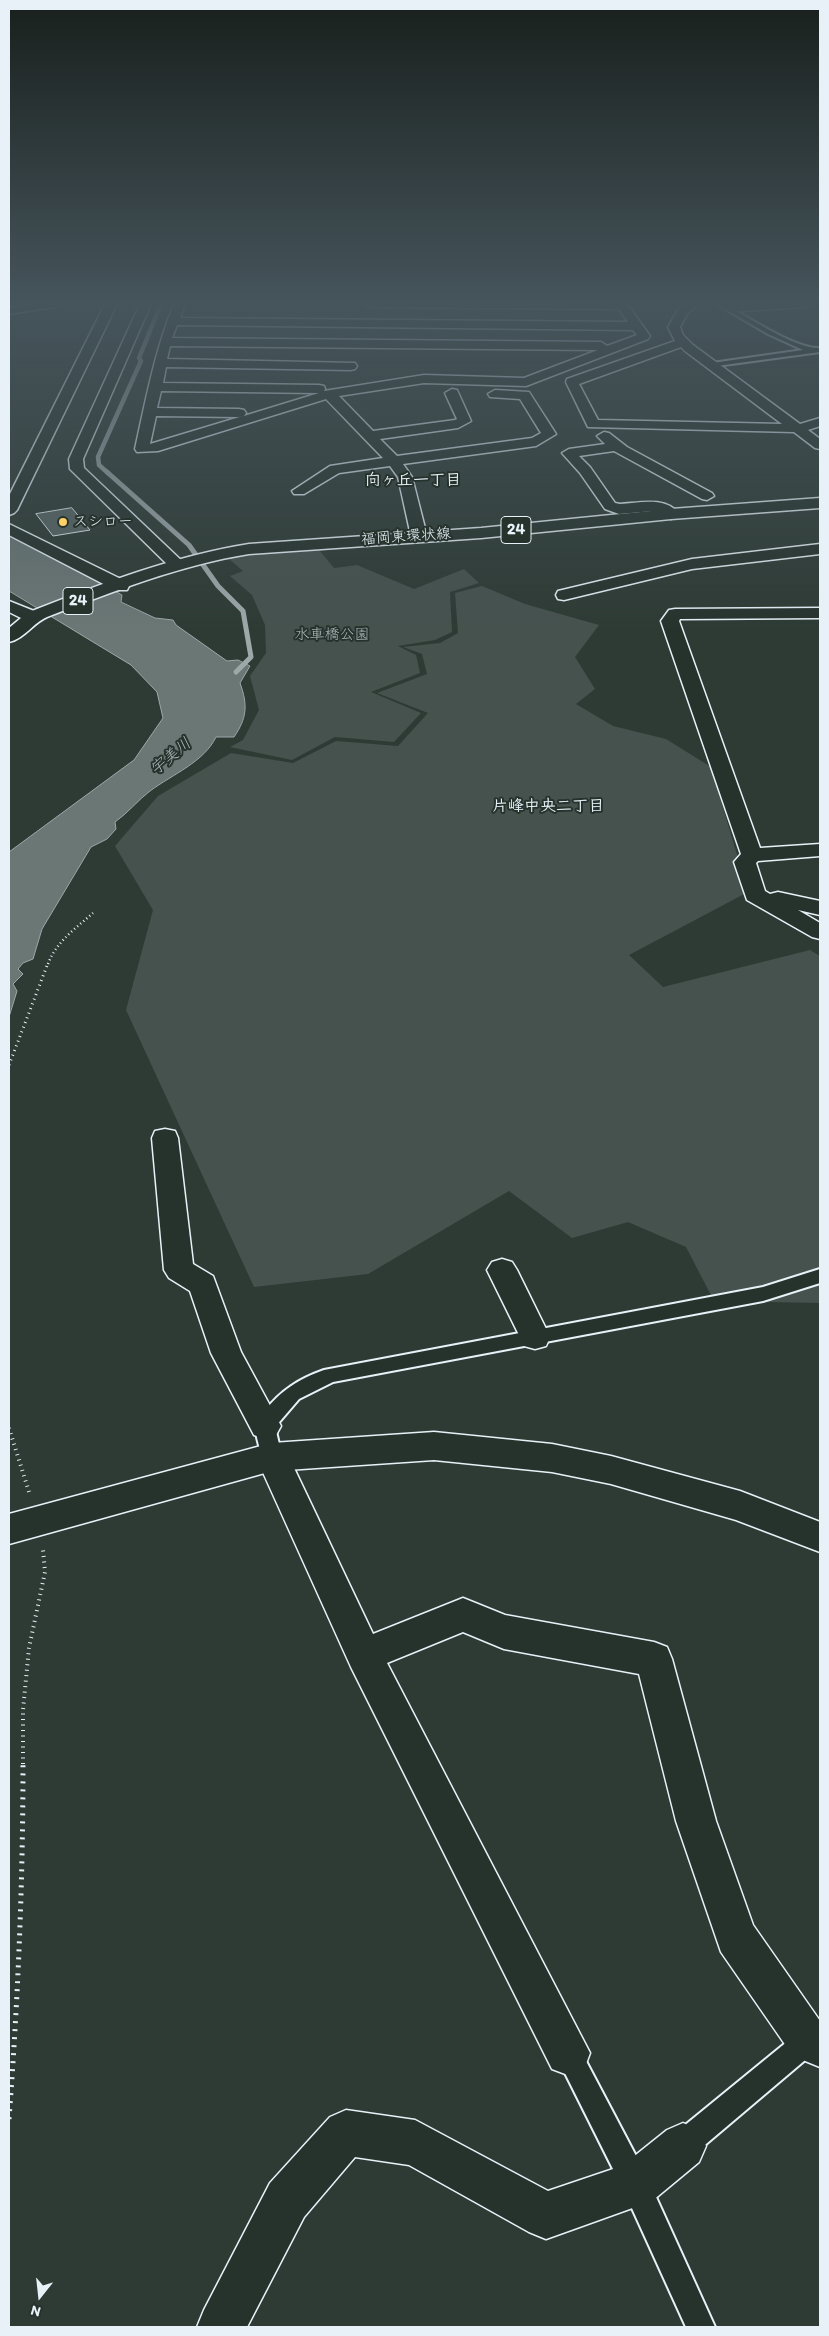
<!DOCTYPE html>
<meta charset="utf-8">
<style>
body{margin:0}
#map{position:relative;width:829px;height:2336px;overflow:hidden;background:#2e3b35;font-family:Itim,sans-serif}
canvas{display:block}
.frame{position:absolute;inset:0;border:10px solid #e8f1f8;pointer-events:none}
.north{position:absolute;left:15px;top:2271px;width:50px;height:50px;-webkit-text-stroke:4px #26332d;paint-order:stroke;rotate:196deg;font-size:14px;font-weight:700;line-height:20px;text-align:center;color:#e8f1f8}
.north::after{content:'';display:block;margin:auto;width:18px;height:22px;background:#e8f1f8;clip-path:polygon(50% 0,100% 100%,50% 72%,0 100%)}
</style>
<div id="map">
<canvas width="829" height="2336"></canvas>
<div class="frame"></div>
<div class="north">N</div>
</div>
<script>
const context = document.querySelector('canvas').getContext('2d');
context.lineJoin = 'round';
function fill(path, color) {
  context.fillStyle = color;
  context.fill(path, 'evenodd');
}
function trace(path, color, width, dash) {
  context.strokeStyle = color;
  context.lineWidth = width;
  context.lineCap = dash ? 'butt' : 'round';
  context.setLineDash(dash || []);
  context.stroke(path);
}
function label(font, color, halo, rows, align = 'center') {
  context.font = font + ' Itim,"Klee One",sans-serif';
  context.lineWidth = 4;
  context.setLineDash([]);
  context.textBaseline = 'middle';
  context.strokeStyle = halo;
  context.fillStyle = color;
  for (const [text, x, y, turn = 0] of rows) {
    context.save();
    context.translate(x, y);
    context.rotate((+turn || 0) * Math.PI / 180);
    context.textAlign = isNaN(turn) ? turn : align;
    if (halo) context.strokeText(text, 0, 0);
    context.fillText(text, 0, 0);
    context.restore();
  }
}
const green = new Path2D(`
 M316,546L334,568L357,565L414,589L464,569L479,583L450,592L452,632L435,640L398,646L416,655L420,673L371,692L421,713L394,742L335,737L292,760L230,747L243,740L259,710L250,676L266,653L265,625L252,595L230,576L243,571L228,558L258,552Z
 M482,586L525,604L599,625L575,657L595,689L576,704L613,726L666,739L711,767L748,892L629,955L663,987L810,950L820,956V1303L714,1301L686,1247L628,1222L572,1238L509,1191L368,1274L254,1287L126,1010L153,910L115,846L158,796L231,753L293,763L336,741L398,746L428,713L377,693L427,674L422,654L403,647L440,643L458,633L455,593Z`);
const water = new Path2D(`
 M9,533L122,595L121,602L155,618L173,620L176,625L227,661L238,660L250,666L240,683C248,705 247,718 234,737H216C204,762 173,774 150,791C138,800 128,813 115,822L116,829L107,839L91,847L42,929L33,959L23,963L18,969L23,974L13,984L17,991L9,1017V852L134,760L163,718L157,692L131,665L9,591Z`);
const streamFar1 = new Path2D(`
 M108,473L99,465L98,457L141,361L139,358L161,304`);
const stream = new Path2D(`
 M107,472L189,545L218,586L243,611L251,657L236,672`);
const building = new Path2D(`
 M72,508L90,530L53,536L36,514Z`);
const pathFar3 = new Path2D(`
 M48,964C56,942 76,928 93,913`);
const pathFar2 = new Path2D(`
 M9,1065L48,963`);
const pathFar1 = new Path2D(`
 M9,1428L30,1495
 M23,1764V1710L29,1648L45,1572L43,1550`);
const path = new Path2D(`
 M9,2119C18,2000 23,1882 23,1763`);
const service = new Path2D(`
 M727,308H731C751,319 798,350 820,348V352L709,367L708,365L712,363L803,350L768,334L727,310Z
 M820,1269V1283L763,1301L333,1382L299,1399L275,1427L282,1457L279,1463L272,1465L265,1463C262,1456 254,1432 256,1425C257,1420 262,1415 264,1412C281,1390 299,1379 324,1370L763,1287Z
 M808,2028L817,2032L820,2039L817,2050L693,2155L683,2159L673,2155L669,2145L673,2135L799,2032Z
 M568,2040L577,2044L646,2175L715,2327H686L626,2195L555,2053L559,2044Z`);
const minor = new Path2D(`
 M35,304H61L55,307L9,314V308Z
 M140,304H151L83,459L84,468L183,562L185,565L183,568H171L70,469L69,459Z
 M174,304H185L180,318L628,322L619,309L370,307L364,304H627L650,336L648,339L526,386L424,383L339,396L373,431L455,420L457,419L445,393L452,389L457,390L471,421L458,428L380,439L397,456L532,438L541,433L520,399L490,397L488,394L495,390L529,392L556,434L536,446L403,464L412,477L427,536L425,539H413L411,536L398,477L390,466L339,473L304,494H294L292,491L330,466L383,458L326,399L158,451L137,452L135,449C146,399 155,350 174,304ZM177,325L633,330L637,335L607,346L601,342L172,338ZM170,346L598,350L524,378L424,375L324,391L325,389L324,386L319,385L163,383L166,367L351,370L355,369L357,366L355,363L167,359ZM161,391L319,393L244,416L246,413L244,410L239,409L157,408ZM156,416L239,417L243,416L150,444Z
 M685,304H698L687,314L680,327L683,335L693,345L800,424L820,418V426L808,430L820,439V449L815,448L794,432L588,427L566,382L567,379L675,341L668,327L678,310ZM681,347L685,351L782,424L598,420L579,384Z
 M716,304H811L805,307L729,312Z
 M604,432L609,433L627,447L712,493L714,496L707,500L702,499L614,451L579,456L590,467L615,503L620,504C639,503 666,496 679,514L671,519L653,511L619,514L605,509L580,473L562,453L569,449L605,444L597,436Z
 M9,524L127,582L129,586L127,590H115L9,535Z
 M820,544V554L692,569L564,600L558,599L556,595L558,591L692,559Z
 M820,608V618L680,619L679,621L760,848L820,844V856L758,861L756,863L765,891L770,894L778,892L820,901V915L798,910L820,923V939L812,937L747,900L734,862L741,854L661,621L669,610L675,609Z
 M165,1129L175,1131L178,1138L193,1264L213,1276L241,1352L281,1426L276,1435L265,1439L254,1435L211,1353L190,1291L169,1278L164,1270L152,1138L155,1131Z
 M502,1259L512,1262L517,1270L550,1337L546,1346L535,1349L524,1346L520,1337L487,1270L492,1262Z
 M272,1443L284,1447L373,1634L463,1598L505,1615L654,1642L667,1647L672,1659L716,1821L753,1925L820,2021V2067L793,2056L721,1952L676,1821L639,1674L504,1649L463,1632L387,1663L590,2053L584,2069L568,2075L552,2069L351,1667L256,1457L260,1447Z
 M346,2110L415,2120L548,2191L622,2166L667,2130L683,2123L699,2130L706,2146L699,2162L652,2201L546,2239L529,2232L409,2165L355,2157L304,2217L247,2327H197L204,2310L270,2183L330,2117Z`);
const tertiary = new Path2D(`
 M9,601L39,613L42,617L39,621H27L9,612Z
 M434,1432L552,1444L611,1456L740,1491L820,1522V1552L736,1520L611,1484L552,1472L434,1460L272,1471L9,1544V1514L272,1443Z`);
const primary = new Path2D(`
 M105,304H117L17,510L14,513L9,515V496Z
 M820,498V508L671,519L481,538L249,554C180,565 112,592 47,617C33,623 24,639 9,642V628L27,613C98,585 173,556 249,544L481,528L671,509Z`);
const markers = [
 [63,522,5,"#ffd166"]
];
const farPoinames = [
 ["スシロー",73,522]
];
const farStreetnames = [
 ["福岡東環状線",406,537,-4]
];
const farParknames = [
 ["水車橋公園",332,635]
];
const farNeighbourhoodnames = [
 ["向ヶ丘一丁目",413,481],
 ["片峰中央二丁目",548,807]
];
const shields = [
 [516,530,30],
 [78,601,30]
];
const shieldNames = [
 ["24",516,530],
 ["24",78,601]
];
const farWaternames = [
 ["宇美川",171,757,-40]
];
fill(green, '#45524e');
fill(water, '#6b7775');
trace(water, '#9da8a9', 1);
trace(streamFar1, '#9da8a9', 4.5);
trace(stream, '#9da8a9', 5);
fill(building, '#596563');
trace(building, '#e8f1f8', 1);
trace(service, '#e8f1f8', 4);
trace(minor, '#e8f1f8', 3);
trace(tertiary, '#e8f1f8', 3);
trace(primary, '#e8f1f8', 3);
trace(pathFar3, '#e8f1f8', 2.5, [1, 3]);
trace(pathFar2, '#e8f1f8', 3, [1, 4]);
trace(pathFar1, '#e8f1f8', 4, [1, 4.5]);
trace(path, '#e8f1f8', 5, [2, 6]);
fill(service, '#26332d');
fill(minor, '#26332d');
fill(tertiary, '#26332d');
fill(primary, '#26332d');
const sky = context.createLinearGradient(0, 0, 0, 631);
sky.addColorStop(0, '#19201d');
sky.addColorStop(0.48, '#46555c');
sky.addColorStop(1, '#46555c00');
context.fillStyle = sky;
context.fillRect(0, 0, 829, 631);
for (const [x, y, r, color] of markers) {
  const dot = new Path2D();
  dot.arc(x, y, r, 0, 2 * Math.PI);
  context.fillStyle = color;
  context.fill(dot);
  trace(dot, '#26332d', 2);
}
label('15px', '#e8f1f8', '#26332d', farPoinames, 'left');
label('15px', '#e8f1f8', '#26332d', farStreetnames);
label('15px', '#afb9bc', '#26332d', farParknames);
label('bold 16px', '#e8f1f8', '#26332d', farNeighbourhoodnames);
for (const [x, y, w] of shields) {
  const box = new Path2D();
  box.roundRect(x - w / 2, y - 13.5, w, 27, 4);
  context.fillStyle = '#26332d';
  context.fill(box);
  trace(box, '#e8f1f8', 1);
}
label('bold 16px', '#e8f1f8', null, shieldNames);
label('italic 16px', '#b0babd', '#26332d', farWaternames);
</script>
